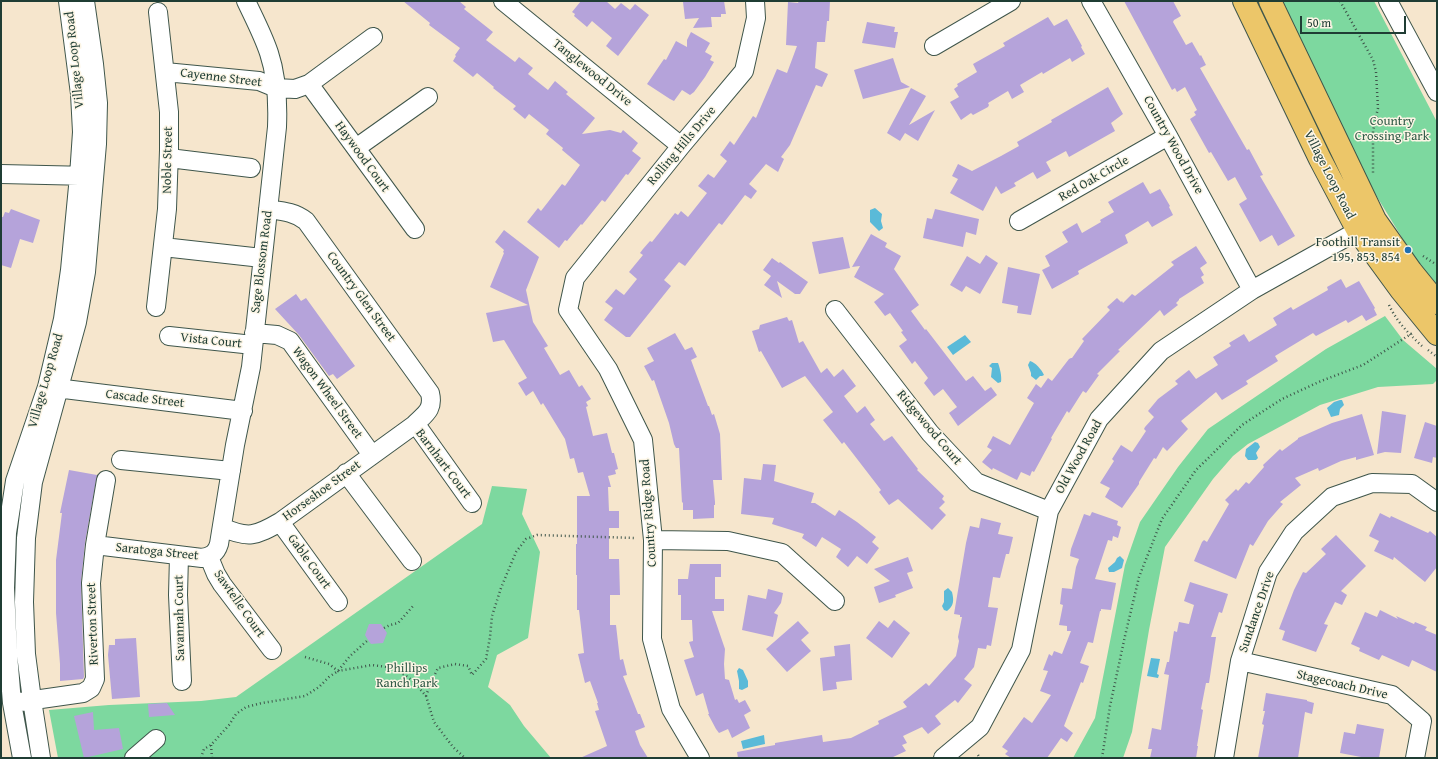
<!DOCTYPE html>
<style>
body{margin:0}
#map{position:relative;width:1438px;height:759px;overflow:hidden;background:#f6e6cd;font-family:"Gentium Book Plus",serif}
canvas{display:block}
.frame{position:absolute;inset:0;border:2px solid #1f3d34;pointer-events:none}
.scale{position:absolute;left:1300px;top:16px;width:106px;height:18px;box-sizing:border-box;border:2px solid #1f3d34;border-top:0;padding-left:5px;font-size:12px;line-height:14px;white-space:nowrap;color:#1f3d34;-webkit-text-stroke:3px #fcf5e5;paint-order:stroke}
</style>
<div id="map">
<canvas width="1438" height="759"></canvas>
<div class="frame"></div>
<div class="scale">50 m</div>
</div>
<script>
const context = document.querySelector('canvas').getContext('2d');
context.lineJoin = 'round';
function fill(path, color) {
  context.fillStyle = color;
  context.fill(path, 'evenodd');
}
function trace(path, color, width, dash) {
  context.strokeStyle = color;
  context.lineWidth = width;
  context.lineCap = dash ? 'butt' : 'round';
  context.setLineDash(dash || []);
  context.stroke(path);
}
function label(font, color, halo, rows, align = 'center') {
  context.font = font + ' "Gentium Book Plus",serif';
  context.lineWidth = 3;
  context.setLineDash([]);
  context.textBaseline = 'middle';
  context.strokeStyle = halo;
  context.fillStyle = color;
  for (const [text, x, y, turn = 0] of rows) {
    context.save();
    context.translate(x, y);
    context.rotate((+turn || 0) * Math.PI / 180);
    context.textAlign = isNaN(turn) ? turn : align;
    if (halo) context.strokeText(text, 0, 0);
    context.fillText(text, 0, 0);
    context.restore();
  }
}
const green = new Path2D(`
 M1282,1H1374L1437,122V288L1420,267L1374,192Z
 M1385,316L1403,340L1437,369V380L1433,384L1378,387L1320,405L1248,444L1233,456L1213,479L1165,547L1149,630L1132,732L1123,758H1073L1095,718L1125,565L1140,522L1178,467L1208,429L1326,349Z
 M492,486L527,489L522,514L540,552L528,638L497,655L488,687L510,705L524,726L551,758H58L49,710L109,705L201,701L236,697L482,524Z`);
const water = new Path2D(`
 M875,208L882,214L881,221L883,228L879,231L870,222V210Z
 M965,335L971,342L953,355L947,347Z
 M1030,361C1035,362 1042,370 1044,375L1042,376H1040L1036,380L1031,376V373L1028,365Z
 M992,363H998C1000,368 1002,377 1001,382L998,383L991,377L992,368L989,366Z
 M1340,400H1342L1344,405L1340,409L1339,415L1331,417L1327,408L1334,402Z
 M1255,442L1258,443L1260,447L1256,453L1258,458L1256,460H1248L1245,456L1246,449Z
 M1120,556L1124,560L1122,568L1114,572H1109L1108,568L1115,562L1117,558Z
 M948,588L952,592C954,600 954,606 947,611L944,610L942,606L944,602V591Z
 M1151,658L1160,659L1157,674L1159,675L1158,678L1147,676Z
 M739,668L743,670L748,681V687L742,690L739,689V681L737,671Z
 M764,735L765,744L743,749L741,741Z`);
const building = new Path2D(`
 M403,1H459L466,7L464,9L493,32L486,40L515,62L519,57L533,68L528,74L548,90L555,81L568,92L566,94L595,118L582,134L610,130L621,133L623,130L638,143L632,151L641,158L628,175L626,174L605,202L602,200L582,225L581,224L567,241L565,240L559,248L527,222L538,208L541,211L562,184L565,186L580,165L562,150L563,148L546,134L549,130L529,114L525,119L513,109L516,106L493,88L494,87L477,73L473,77L453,61L456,56L455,55L460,48L429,25L430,23Z
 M581,1H606L615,9L621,3L630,10L635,4L649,15L618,56L606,46L612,38L592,21L587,27L574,16L575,14L572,12Z
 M689,1H724L726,14H721V17H711L712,27L693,28L699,18L685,19L683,2Z
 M799,1H830L829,21H827L825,42H817L815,68L828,74L822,87L816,85L790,145L781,157L784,159L778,172L766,164L749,184L757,191L751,199L745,195L722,225L719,223L685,266L679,262L664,280L671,286L630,337H626L604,320L613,308L605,302L616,289L624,295L637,279L629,272L643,255L640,253L643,249L650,241L652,242L675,213L678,215L681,211L688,217L707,193L698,186L708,174L714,178L727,161L720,155L730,141L734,145L753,116L756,118L777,69L787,73L797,46L786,45L788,2L798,3Z
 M1124,1H1173L1181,16L1174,20L1173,22L1186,45L1192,42L1200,56L1201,55L1206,65L1200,68L1247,150L1249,149L1263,175L1260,176L1295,236L1278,246L1272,235L1260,242L1239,204L1247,199L1235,177L1228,181L1211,152L1209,153L1190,119L1196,115L1194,112L1197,110L1185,87L1177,92L1175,88L1172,90Z
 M1048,17L1054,26L1067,19L1082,46L1081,47L1085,54L1072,62L1070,58L1043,74L1042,72L1020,85L1024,92L1012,99L1008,91L988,103L989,105L988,107L973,115L971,113L961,120L950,102L959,97L954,89L958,86L957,84L977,72L973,64L1005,46L1003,43Z
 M867,22L895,27L894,32H898L895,48L862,43Z
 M691,32L710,43L705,52L712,56L710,60L714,62L705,77L694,92L690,95L682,90L674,101L670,99L647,84L664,59L666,60L676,41L687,47V40Z
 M893,58L901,82L910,87L863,99L854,70Z
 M1108,87L1123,114L1111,123L1115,131L1069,157L1066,151L1046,162L1051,171L1037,179L1033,172L1014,183L1016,186L1001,194L996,186L983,211L950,193L958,179L952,176L958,164L972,171L1001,156L1019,146L1017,142L1052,122L1051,120L1058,116Z
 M911,88L926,96L909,125L935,110L918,141L905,133L900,141L887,133Z
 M1143,182L1150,194L1160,189L1170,206L1169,207L1173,215L1152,227L1148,221L1125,235L1128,243L1078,271L1079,274L1052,289L1042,270L1050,266L1045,256L1068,242L1062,232L1077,223L1082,233L1101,222L1100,220L1114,212L1108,202Z
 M11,209L40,220L33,243L20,239L11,268L1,265V217H3L5,212L9,213Z
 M935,209L979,219L976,235L966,232L963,247L923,238L927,218L932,219Z
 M504,230L539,257L526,290L533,322L548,346L544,348L560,375L569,370L579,387L582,385L591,399L586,402L588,406L586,407L593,436L607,433L612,453H614L618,469L615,470L616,474L608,476L611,487H608L609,511H619V528H609V559H619L620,595H610V625H616L620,660L623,659L627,675L623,676L638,714H640L645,727L635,731L640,745L648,758H580L607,746L595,711L599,710L597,703H598L590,681L585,683L578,654L584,653L579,610H577V575H576V544H577V496H590L583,472L578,473L574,458L570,459L565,439L543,403L541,405L533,391L526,396L518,383L527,378L504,340L493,342L486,313L528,305L490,287L504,253L503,252L504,250L495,242Z
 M871,234L887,243L885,247L901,256L894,269L919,305L911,311L925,330L926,329L966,381L973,376L985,391L991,387L997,395L958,426L949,413L957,407L943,389L934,396L924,383L928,378L915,361L912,364L899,346L907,340L901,332L903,331L890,313L885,316L874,302L884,294L854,277L860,266L852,267Z
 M843,237L850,268L819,274L812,242Z
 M1196,246L1207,263L1200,268L1204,275L1201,277L1204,283L1179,299V300L1176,303L1178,305L1164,316L1160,310L1118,350L1120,351L1097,374L1099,375L1086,393L1083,391L1069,413L1067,411L1051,438L1052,439L1034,472L1032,471L1030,476L1021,472L1017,480L993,468L992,470L982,462L992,450L987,447L993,436L1010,445L1034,403L1027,398L1036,384L1041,388L1048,378L1052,381L1069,359L1071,358H1072L1084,341L1082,339L1110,310L1107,307L1117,298L1121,302L1122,301L1123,303L1132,294L1135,296L1174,265L1171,262Z
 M986,255L998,263L980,294L966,286L962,292L950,285L967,256L980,264Z
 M772,258L779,263L780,262L808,282L800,294H795L777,281L782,298L764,285L771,276L763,270Z
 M1008,267L1040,274L1031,315L1017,313L1018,306L1002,303Z
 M1341,279L1346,288L1359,281L1375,308L1374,309L1377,315L1366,321L1362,315L1348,323L1346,320L1316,336L1313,333L1275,356L1278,361L1246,381L1248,384L1222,400L1216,392L1181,421L1188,429L1167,451L1163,447L1156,459L1154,458L1139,482V484L1122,508L1105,497L1110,488L1100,483L1114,461L1112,459L1121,445L1132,452L1146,431L1144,429L1145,427L1154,417L1148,411L1158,399L1178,384L1175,381L1189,370L1196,379L1218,365L1213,357L1231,346L1229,343L1244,334L1249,342L1277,325L1273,318L1291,307L1293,310L1328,290L1327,287Z
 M296,294L301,301L306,298L355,366L337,379L333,374L329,376L299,335L275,309Z
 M787,317L789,321L792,320L799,343L803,341L821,373L827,368L834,377L843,369L856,386L844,396L857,413L865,406L875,420L870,424L884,441L892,436L918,469L917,470L944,496L942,499L945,502L939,508L946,515L932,530L898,499L889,505L879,492L881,490L844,442L842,444L823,420L833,412L805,376L782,388L761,351L759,352L752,331L759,329L760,325Z
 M675,333L685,350L692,347L697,357L691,360L708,406H709L712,415L714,414L720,434L722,480H713L715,502V505H714V518L693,519V510H683V502L682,503L679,448H676L674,444L669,423L654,380L652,381L644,366L654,361L647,348Z
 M1382,411L1406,415L1401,453L1385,452L1377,454Z
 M1362,414L1374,455L1356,460V457L1341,461L1319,471L1318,468L1295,478L1301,485L1280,502L1283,504L1268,521L1253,546L1250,544L1236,579L1194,561L1202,542L1204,540L1207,542L1229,504L1225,500L1236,489L1238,491L1246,482L1249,484L1264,467L1263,465L1280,449L1282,451L1298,439V438L1332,423Z
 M1425,422L1437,426V458L1433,457L1432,463L1414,458Z
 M763,464L776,465L774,481L814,493L811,503H815L835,516L839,510L857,522L876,537L872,542L879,548L867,564L857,556L848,567L836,557L841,549L822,537L816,547L802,538L804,534L772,524L774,518L741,514L744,478L761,480Z
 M69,470L97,475L85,543L81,582L84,677L83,679L60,681V664L56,613V560L62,513H60Z
 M1092,512L1118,521L1117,525L1121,527L1118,538L1113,536L1112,541L1108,540L1095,579L1116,583L1111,610L1101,609V611H1100L1093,643L1088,642L1080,663L1089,666L1083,683L1081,682L1064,726L1073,733L1067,742L1061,738L1047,758H1011L1005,754L1008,751L1002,747L1024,717L1032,723L1051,695L1040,691L1048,671L1043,670L1049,654L1052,656L1054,651L1062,654L1071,631H1067V626L1059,625L1063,605L1060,604L1062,588L1072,589L1076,567L1079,559L1070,556L1071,549L1084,514L1090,516Z
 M1380,513L1390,518L1391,516L1428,533L1430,531L1437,537V567L1425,582L1394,557L1393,560L1374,551L1379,541L1369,536Z
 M981,518L1001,523L998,534L1013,537L1009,554H1006L1000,578L993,577L988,607L998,608L991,646L987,645L986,649L978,648L974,667L964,679L972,685L958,703L955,700L935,716L941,724L928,734L922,727L903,736L907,743L902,745L906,751L891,758H738L737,752L775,745V743L822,735L823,742L851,738L879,724L878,721L907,707L903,702L926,683L929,686L956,656L959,641L958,637L962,617H960V615L954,614L966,543L970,526L979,528Z
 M1336,535L1366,566L1341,591L1347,595L1342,605L1335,602L1324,624L1328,625L1316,652L1282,640L1285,631L1279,629L1294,590L1303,572L1306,573L1326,554L1321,549Z
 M908,557L913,571L907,573L913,588L895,595L896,597L879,603L874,587L890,581L874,569Z
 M690,564H721V577H715V599H724V611H712L725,649L724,664L725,679L729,680L735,700L737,699L739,703L745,700L751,711L744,715L750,728L732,738L728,729L719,733L716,729L708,714H709L703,693L696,696L684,660L694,657L689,642L693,641L692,620H681V595H678V579H688Z
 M1190,582L1228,594L1222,613L1219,612L1211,637H1216L1209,683H1206L1201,709L1203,710L1197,746H1198L1196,758H1150L1152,749H1148L1152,728L1161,730L1169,675L1164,674L1167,662H1169L1174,631L1177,632L1179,622L1189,624L1194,605L1184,601Z
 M768,589L783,593L781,603L774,613L778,615L773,637L742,630L748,595L766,599Z
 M1380,610L1398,619L1396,616L1414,624L1415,622L1427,627L1425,630L1437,635V672L1412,660L1409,667L1382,655L1379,660L1359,651L1360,648L1351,644L1365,612L1377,617Z
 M894,620L910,633L892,658L866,638L879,621L888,628Z
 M798,621L809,633L801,640L811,651L787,672L766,649Z
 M369,624H381L387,633L383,643L371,644L368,640L365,635Z
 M136,638L140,697L112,699L108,655L109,645H115V639Z
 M850,644L852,680L836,682L837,689L823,691L820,658L835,656L834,646Z
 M1266,693L1307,700V701L1314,703L1312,714L1305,712L1298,758H1258L1264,725L1262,724L1265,711H1263Z
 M167,703L175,715L149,717L148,704Z
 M93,712L94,730L119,728L123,749L84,758L74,716Z
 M1357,724L1384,729L1379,758H1361V757L1340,753L1344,732L1355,734Z`);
const path = new Path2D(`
 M1340,1L1373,60L1376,72L1378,108L1373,131V173
 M1423,256L1437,265
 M1389,305C1397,322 1409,334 1422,346
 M1428,350L1437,357
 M384,628L390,625L398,623L414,605
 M305,657L329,664L338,671L372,665L395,668L413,681L426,696L434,722L453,747L465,758
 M426,696L431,682L438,668L455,664L468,666L472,675L486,659L490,637L492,616L501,588L516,552L526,539L537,535L634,538
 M211,745L212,758
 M978,755L980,758
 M201,758L204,749L211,745L229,725L236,714L246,707L262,703L305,696L319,687L329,677L338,671L350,656L368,640
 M1102,758L1110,706L1125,636L1139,577L1162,519L1196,470L1242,425L1282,399L1321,381L1363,365L1414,332`);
const minor = new Path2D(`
 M503,1L681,146
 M1091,1L1168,136L1252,290
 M1388,1L1437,92
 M934,46L1011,1
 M165,72L259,81L276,88L295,89L309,84L373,37
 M309,84L415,229
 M356,148L428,97
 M169,158L251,168
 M1,174L90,176
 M268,209C282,211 295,212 306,221L430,393C434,410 425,414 414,425L420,430L472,503
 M1019,221L1168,136
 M163,247L262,258
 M156,307L167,209L169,150V112L158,12
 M835,310L930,433L976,482L1049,511
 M254,333L277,335L290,341L372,455
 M169,336L253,345
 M48,387L243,411
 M121,460L231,471
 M346,473L412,561
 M280,522L338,602
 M222,527C248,539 256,536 280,522L414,425
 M653,540L728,541L782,553L835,601
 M95,545L202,558C211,556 216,554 219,544L235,445L251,367L277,127C278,102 277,77 269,53C263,35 254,18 246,1
 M179,556L178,595L182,681
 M209,557L216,574L222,584L272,650
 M1240,661L1392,695L1422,721L1415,758
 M20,702L83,693L91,688L95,679L91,583L95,545L106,480
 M22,758L12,703L8,654L5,588L7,533L15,481L47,387L63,319L70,270L79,176L82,132L80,94L68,1
 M41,758L32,700L26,654L24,602L26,538L33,482L77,322L86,272L97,144L98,103L94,64L85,1
 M134,758L156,739
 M700,758L671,709L652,639L653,540L643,440L608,369L568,310L575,278L681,146L744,71L756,18L755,1
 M943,758L980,727L1021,650L1049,511L1099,419L1161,351L1252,290L1370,224
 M1224,758L1240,661L1268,572L1294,532L1332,497L1372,483L1412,484L1437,502`);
const major = new Path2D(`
 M1244,1L1320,159L1358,231L1401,290L1437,334
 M1270,1L1375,220L1411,271L1437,303`);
const markers = [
 [1408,250,4,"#1f6fb2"]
];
const streetNames = [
 ["Village Loop Road",75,60,-96],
 ["Tanglewood Drive",592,73,39],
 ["Cayenne Street",221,78,7],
 ["Country Wood Drive",1173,145,61],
 ["Rolling Hills Drive",682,146,-50],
 ["Haywood Court",362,157,54],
 ["Noble Street",168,160,-89],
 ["Village Loop Road",1329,175,63],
 ["Red Oak Circle",1094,179,-30],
 ["Sage Blossom Road",262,262,-83],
 ["Country Glen Street",361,297,54],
 ["Vista Court",211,341,6],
 ["Village Loop Road",46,381,-74],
 ["Wagon Wheel Street",327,393,54],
 ["Cascade Street",145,399,7],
 ["Ridgewood Court",929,428,50],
 ["Old Wood Road",1079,457,-61],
 ["Barnhart Court",443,464,53],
 ["Horseshoe Street",322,491,-36],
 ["Country Ridge Road",649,513,-94],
 ["Saratoga Street",157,552,6],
 ["Gable Court",309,562,54],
 ["Sawtelle Court",239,604,55],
 ["Sundance Drive",1257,612,-71],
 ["Savannah Court",180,618,-91],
 ["Riverton Street",93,624,-92],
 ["Stagecoach Drive",1342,685,13]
];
const parkNames = [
 ["Country",1392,122],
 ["Crossing Park",1392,137],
 ["Phillips",407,669],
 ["Ranch Park",407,684]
];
const poiNames = [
 ["Foothill Transit",1400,243],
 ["195, 853, 854",1400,258]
];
fill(green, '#7dd89f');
fill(water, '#5abad8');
fill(building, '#b5a3da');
trace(minor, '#3f564b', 20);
trace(major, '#3f564b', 24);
trace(path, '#3f564b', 2.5, [1, 3]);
trace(minor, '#fff', 18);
trace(major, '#ecc669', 22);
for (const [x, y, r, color] of markers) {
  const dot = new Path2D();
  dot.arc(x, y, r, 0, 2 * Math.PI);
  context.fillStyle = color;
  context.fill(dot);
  trace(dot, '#fcf5e5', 1.5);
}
label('13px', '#1f3d34', '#fcf5e5', streetNames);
label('13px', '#325c49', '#fcf5e5', parkNames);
label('13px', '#1f3d34', '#fcf5e5', poiNames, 'right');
</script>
